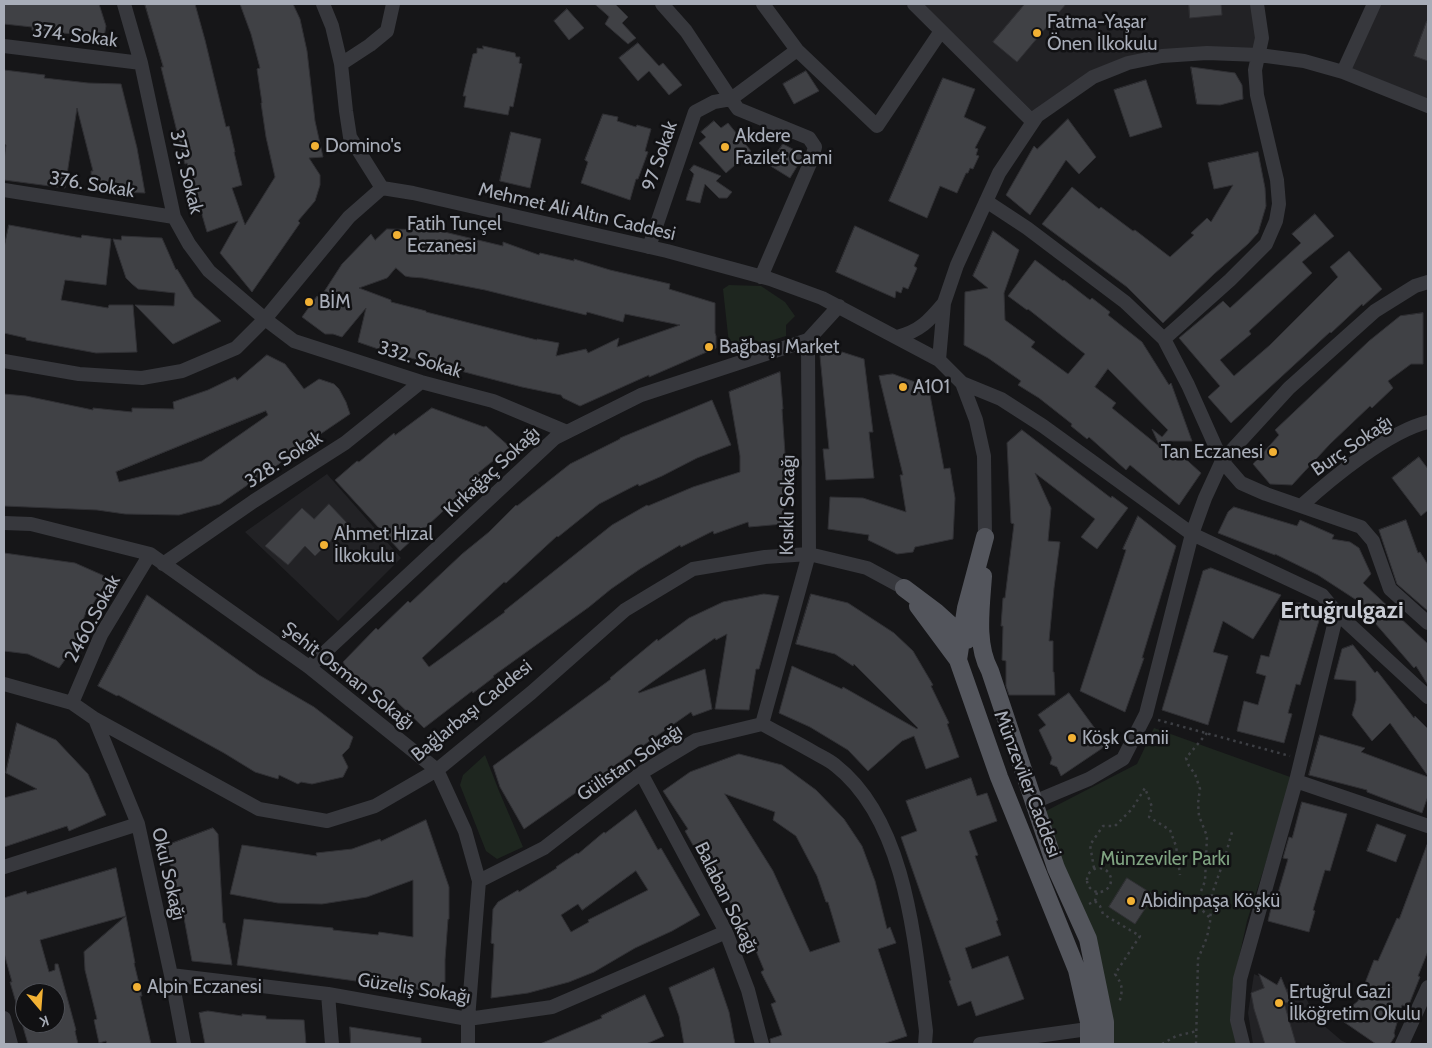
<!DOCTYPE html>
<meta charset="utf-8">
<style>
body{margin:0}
#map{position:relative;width:1432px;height:1048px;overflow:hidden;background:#161618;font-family:Cabin,sans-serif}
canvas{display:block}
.frame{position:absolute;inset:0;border:5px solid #a8adb8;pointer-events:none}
.north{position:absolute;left:15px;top:983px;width:50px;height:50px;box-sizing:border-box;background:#111113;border:1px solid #4d4f55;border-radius:50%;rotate:162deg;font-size:14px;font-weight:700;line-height:20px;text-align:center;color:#a8adb8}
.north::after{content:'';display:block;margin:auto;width:18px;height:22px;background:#f2b134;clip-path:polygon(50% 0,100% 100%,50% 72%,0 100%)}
</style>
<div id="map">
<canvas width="1432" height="1048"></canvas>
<div class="frame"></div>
<div class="north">K</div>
</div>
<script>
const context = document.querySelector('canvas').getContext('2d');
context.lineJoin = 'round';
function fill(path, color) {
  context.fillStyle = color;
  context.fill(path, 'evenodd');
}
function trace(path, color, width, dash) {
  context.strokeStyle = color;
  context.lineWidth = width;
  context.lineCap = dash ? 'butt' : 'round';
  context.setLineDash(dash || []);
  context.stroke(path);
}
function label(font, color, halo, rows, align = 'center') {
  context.font = font + ' Cabin,sans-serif';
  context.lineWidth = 5;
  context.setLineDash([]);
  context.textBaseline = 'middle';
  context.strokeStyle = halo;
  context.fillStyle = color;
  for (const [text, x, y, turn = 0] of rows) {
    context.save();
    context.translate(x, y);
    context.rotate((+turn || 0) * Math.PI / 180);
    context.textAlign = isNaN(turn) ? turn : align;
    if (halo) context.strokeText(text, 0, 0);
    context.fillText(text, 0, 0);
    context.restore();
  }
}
const built = new Path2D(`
 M922,4H1256L1259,55L1128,63L1037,116Z
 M1374,4H1428V106L1343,72Z
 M327,474L401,558L338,621L245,532Z
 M1254,974L1285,988L1304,993L1315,1018L1342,1041L1349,1044H1253L1248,1013Z`);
const green = new Path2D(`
 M729,285L761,286L785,302L795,316L786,325V336L730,353L723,289Z
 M1154,728L1293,778L1247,921L1232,990L1233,1025L1237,1044H1108L1109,1019L1040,814L1137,764Z
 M485,755L499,791L523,847L497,859L486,851L460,785L463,775Z`);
const building = new Path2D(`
 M4,4H99L106,26L104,37L32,30V27L4,24Z
 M145,4H195L205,40L226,127L229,126L235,152H234L242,185L232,188L245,225L275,177L266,137L261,103H262L257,69L260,68L251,34L240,4H293L300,19L307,51L315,121L323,157L309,158L320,175V185L315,201L298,221L300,223L252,292L220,253L238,221L207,232L187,163L185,164L161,67H163Z
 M595,4H615L628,17L622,23L636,38L628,44L605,24L609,17Z
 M1025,4H1066L1017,62L993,42Z
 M1189,4H1221L1222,15L1190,18Z
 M567,9L584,28L569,40L554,21Z
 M1427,21H1428V61L1414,56Z
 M638,43L659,66L663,63L682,85L669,95L649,71L638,81L619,58Z
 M483,46L515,53L516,57H520L519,63L522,64L513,107L510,106L508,115L464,107L466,96H463L473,54L477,53V48L483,49Z
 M1191,67L1235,73L1242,85L1243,99L1220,105L1197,104Z
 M4,70L45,75L44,78L88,83L121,84L137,148L145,193L92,191L91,171H93L77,108L65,188L4,180V160L6,145L4,144Z
 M806,71L819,91L794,104L783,84Z
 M943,78L975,89L964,117L986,127L975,148L978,149L976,155L979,156L973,169L970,168L968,173H966L957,193L940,186L927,218L889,201Z
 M1146,80L1162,127L1130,137L1114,90Z
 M603,114L618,117L617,121L636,127L637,125L651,129L645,151L648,152L638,179H636L630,200L581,183L588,162L585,160Z
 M1068,119L1096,157L1079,174L1066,160L1030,215L1006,195L1034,146L1037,149Z
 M714,121L721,128L728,123L751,151L726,173L699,143L706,137L701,132Z
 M511,132L541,139L530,188L500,181Z
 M783,144L804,155L790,178L769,165Z
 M1258,152L1265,188L1266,206L1258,233L1248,244L1214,274L1163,323L1127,287L1042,224L1072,187L1099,209L1101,207L1133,231L1135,230L1170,257L1194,235L1191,233L1207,218L1211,222L1233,185L1214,189L1208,163Z
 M694,165L721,176L716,181L732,192L727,198H719L705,184L700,203L686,200L694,174L690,170Z
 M1315,214L1334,236L1302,262L1312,273L1249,331L1251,334L1220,360L1234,376L1270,345L1338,277L1330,267L1349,251L1382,289L1363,306L1362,304L1331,333L1330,332L1231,423L1208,397L1220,386L1179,338L1223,301L1230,308L1301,243L1292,234Z
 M9,225L81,238L82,235L111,239L106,285L65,280L61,300L108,308L109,305H133L137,352L96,353L26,340V338L4,333V248Z
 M855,226L919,255L914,266L917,268L908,289L903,287L901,293L896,291L895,298L836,272Z
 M387,229L436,230L503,246V242L539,255L540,253L574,261V259L610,270L670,284L669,289L715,303V333L716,336V348L649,377V375L580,406L563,398L561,395L522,387L384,351L358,342L366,308L342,337L333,334H325L302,317L317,296L320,298L342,264L371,234L375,240ZM396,268L405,276L410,277L423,278L485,290L586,315L587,312L623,322L625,314L680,325L617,347L619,338L588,353L586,349L556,356L559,343L537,339V340L426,312V311L391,302V300L359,288L387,278Z
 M993,231L1019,250L1004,293L1005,320L1035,342L1031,347L1068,374L1085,354L1028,309L1027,310L1008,296L1035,260L1063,281L1064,280L1090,300L1092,298L1110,312L1108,315L1142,342L1169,385L1171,383L1192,441H1166L1201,473L1179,505L1130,465L1126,470L1089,437L1087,439L1071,426L1072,424L1039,398L1018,385L1021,381L988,358L964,345L965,292L988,288L973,276ZM1108,369L1168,430L1162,437L1152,429L1160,447L1112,408L1116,403L1095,387Z
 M122,236L162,238L176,270L177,269L194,297L221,321L173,344L135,305L174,306L175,293L138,289L132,284L126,278L113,239L121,240Z
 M1423,313V364H1411L1388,381L1393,388L1372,408L1370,406L1330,444L1292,485L1270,484L1253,464L1279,435L1275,430L1369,341L1400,316Z
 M842,352L864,359L873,432H869L874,478L826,480L823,449H829L820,356Z
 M267,355L285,364L304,389L319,379L334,384L339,389L346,402L350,414L322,433L295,454L293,453L266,474L265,473L220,504L179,515L125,514L97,510L4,506V394L26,396L93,410V408L132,412V408L174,409L173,402L208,390L235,377L237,380ZM266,411L268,415L202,461L119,482L116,472Z
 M780,372L783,409H782L785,454L783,524L749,527L748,522L714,534L713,531L681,547L680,545L640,569L611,589L589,607L493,676L494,677L473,693L472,691L424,728L394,699L391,702L364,681H359L352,677L343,662L376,628L378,630L408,601L410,603L462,554L489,532L516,505L517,506L570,464L620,439V438L712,400L731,445L697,458L662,476L639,486L638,484L599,504L558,537L557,536L506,583L504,582L422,658L429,667L505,612L504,611L612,525L647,505L648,506L693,487L740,472V456L729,392Z
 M893,374L915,382L930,395L944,469L950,468L955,498L953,539L915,547L913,552L897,554L868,540L869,535L828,529L830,497L863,498L906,512L900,475H903L879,376Z
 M432,408L484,427L486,426L510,447L478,473L481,476L400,551L335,480L357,461L359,462L394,433L395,435Z
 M1022,430L1111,498L1112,496L1128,508L1097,549L1081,537L1095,519L1035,473L1051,508L1048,541L1060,542L1054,588L1049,641H1053V672H1054L1055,695H1009L1006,686V661L1002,660L1003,626H1001L1003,598H1005L1014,524L1011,523L1007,443Z
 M1419,457L1428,469V510L1421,516L1392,478Z
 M329,504L348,524L315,556L305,546L288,565L265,546L302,508L314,519Z
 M1234,507L1297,526L1300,520L1334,535L1332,539L1350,542L1359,548L1371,574L1363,583L1428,644V685L1416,666L1414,668L1362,608L1364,605L1318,575L1275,554V555L1218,533L1228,512Z
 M1138,516L1176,546L1142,658H1144L1125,712L1080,691L1126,550L1123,549Z
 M1406,520L1418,553L1420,552L1428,565V611L1397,584L1379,530Z
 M4,553L75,563L109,578L88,612H86L72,650L59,668L28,654L4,651Z
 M1211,568L1281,595L1253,639L1223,621L1213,652L1228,656L1208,725L1162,710L1203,571Z
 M764,594L779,596L759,669H756L749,710L715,709L727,634L716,640L715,638L638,692L639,693L705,669L712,709L693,716L691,712L524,829L500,787L493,766L611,679L610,678L657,639L658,641L689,618L723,602Z
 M811,594L848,603L894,633L913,651L933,685L931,686L949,723L947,724L959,757L926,769L914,736L902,741L868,771L848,750L810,727L779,713L792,666L842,689L843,687L917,729L918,728L854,664L853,666L835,654L796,644Z
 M147,595L259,675L314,707L353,737L349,748L342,755L348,767L343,777L312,784L301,782L298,784L279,775L278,779L255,772L224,753L118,695L117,696L98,686Z
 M1300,603L1320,617L1300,685L1296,684L1288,713L1292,714L1284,743L1237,731L1244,701L1258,705L1266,676L1256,673L1261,655L1269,657L1284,605Z
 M1353,645L1375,673L1377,671L1414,718L1415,716L1428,729V776L1390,723L1372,741L1352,715L1356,700V681L1334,679L1342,649Z
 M1069,693L1107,745L1061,776L1057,767L1050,764L1052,758L1039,730L1046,725L1038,715Z
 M17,723L56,740L88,774L106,815L69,831L67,826L4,847V798L37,789L6,773Z
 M1320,735L1365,748L1361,752L1428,777V796L1422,813L1367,792V790L1309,775Z
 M739,754L782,765L816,790L844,819L862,846L875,881L887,929L890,927L896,943L878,949L907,1036L883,1044H771L770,1039L782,1035L771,1004L776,1002L761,972L764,970L746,927L744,928L728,899L727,900L702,861L685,831L688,829L663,791L690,772ZM725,794L775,812L773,820L796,836L817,876L826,902H828L840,942L810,952L773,871Z
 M971,778L977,796L987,793L997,821L969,831L978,855L975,856L998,920L996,921L1001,935L965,948L972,969L1008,956L1024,999L976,1016L971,1001L958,1006L949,981L951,980L901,837L917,831L906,801Z
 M1302,802L1347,814L1330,871L1325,870L1313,910L1315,911L1309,932L1268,921L1273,900H1276L1288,859L1283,858L1289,837L1292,838Z
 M636,810L658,850L661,848L700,915L672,931L635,948L594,972L569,982L528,993L491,998L494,944L491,943L493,909L498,902L518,890L519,892L557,868L556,867L577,853L578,854L604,832L605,833ZM636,871L648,890L588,920L589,922L571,932L561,915L578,904L582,910Z
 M426,820L449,887V919H448L445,960V993L237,965L244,919L333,928V930L378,935L379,932L413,937V880L367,897L322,904L278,903L230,894L242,845L317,856L316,853L352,849L380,839L381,841Z
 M1377,824L1406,835L1396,862L1367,851Z
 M213,828L218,834L223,923H225L232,965L192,961L184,918L165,846Z
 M1427,845L1428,951L1418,976L1420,977L1408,1007L1402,1005L1394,1033L1395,1036L1390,1044H1376L1344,1022L1352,1006L1358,1001L1374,960L1378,961L1397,918L1399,919Z
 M116,868L126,916L40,940L49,972L55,970V964H58L76,1030L75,1031L78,1044H28L10,982H12L4,953V898L26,891L27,894ZM25,993H55V1023H25Z
 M1127,878L1154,895L1135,924L1109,907Z
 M126,916L135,963H134L142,996H140L151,1044H107L106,1041L99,1043L94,1020L97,1019L85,970L84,952Z
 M714,968L729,1012L735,1044H684L679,1016L669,988Z
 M1259,974L1277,985L1281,977L1291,1002L1284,1003L1296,1044H1265L1254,1009L1251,993L1264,988Z
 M645,995L664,1036L646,1044H540L602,1018L601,1016Z
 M208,1011L242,1016V1014L266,1016V1019L304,1020L306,1044H205L199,1013Z
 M350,1027L421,1038V1044H351Z`);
const path = new Path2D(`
 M1158,720L1290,756
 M1207,733L1186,758L1189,766L1195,774L1200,789L1198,803L1199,816L1207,836L1205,881L1196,904L1211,919
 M1087 880a12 12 0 1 1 24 0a12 12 0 1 1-24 0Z
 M1094,868L1090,845L1103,826H1115L1132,809L1145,788L1152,807L1149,817L1170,830L1176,846L1180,875
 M1095,901L1100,906L1103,914L1140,936L1115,974C1123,985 1123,990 1119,1003
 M1089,904L1095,901L1097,892
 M1162,1044L1176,1036L1197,1031
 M1196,1044L1198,959L1207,937L1210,922L1212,894L1225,857L1232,832`);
const minor = new Path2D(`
 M124,4L141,63L174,217L189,244L209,271L265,319L294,341L421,382L493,401L567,432
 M323,4L332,26L341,64L346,111L350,137L382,188L413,193L667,251L770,279L822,298L939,360L962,383L976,420L984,456L985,537
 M763,4L797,50L877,126L941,31
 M914,4L1033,122
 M4,46L141,63
 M341,64L370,45L387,31L393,4
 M1343,72L1374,4
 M4,190L174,217
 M986,201L1027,228L1125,302L1164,339L1188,385L1222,461L1241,483L1266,494L1361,527L1373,541L1390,589L1428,623
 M649,247L695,112L714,102L731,99L686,31L662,4
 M761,277L811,161L815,147L809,138L738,109L731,99L797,50
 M897,337C920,331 929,321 944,303
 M1164,339L1230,280L1266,244L1276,221L1279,204L1277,180L1257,95L1255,70L1262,38L1257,4
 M939,360L944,303L957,265L999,173L1037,116L1093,77L1128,63L1162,56L1207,53L1259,55L1304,61L1343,72L1428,106
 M4,361L79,374L142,378L182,371L236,348L265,319L349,217L382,188
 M962,383L1001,399L1043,426L1192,534L1322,595L1337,613L1428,697
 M1301,506C1332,478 1389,431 1428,422
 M4,523L31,524L150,554L309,667L437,770L465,831L479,881L468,1019V1044
 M163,564L254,501L345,443L421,382
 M309,667L555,438L641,395L808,340L839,306
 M4,684L72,703L95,719L259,809L327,821L375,806L437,770L531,693L625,610L693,569L765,557L809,554L867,568L904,588
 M72,703L101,635L150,554
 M95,719L138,824L171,975L184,1044
 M762,724L809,554L808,340
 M641,773L726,932L748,990L762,1044
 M1296,781L1428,826
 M1034,802L1089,779L1123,759L1146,714L1192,534L1205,498L1222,461L1289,388L1375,311L1415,286L1428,282
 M4,867L138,824
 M479,881L544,848L641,773L696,740L762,724C780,734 798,743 815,753C822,757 829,760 835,765C908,822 915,946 926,1031L925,1044
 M171,975L328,994L468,1019L552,1007L726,932
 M328,994L332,1044
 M4,1018L11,1044
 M980,1044L1088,1029
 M1243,1044L1237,1020L1240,979L1296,781L1337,613
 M1402,1044L1428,987`);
const major = new Path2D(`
 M985,537L966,608L958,660L999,777L1077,970L1089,1022V1044
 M983,576C981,607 975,644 990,671L1056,868L1088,939L1105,1022V1044
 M904,588L936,612L967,640
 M918,606L958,660`);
const markers = [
 [1037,33,5,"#f2b134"],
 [315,146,5,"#f2b134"],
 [725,147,5,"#f2b134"],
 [397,235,5,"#f2b134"],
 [309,302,5,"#f2b134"],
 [709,347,5,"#f2b134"],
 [903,387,5,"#f2b134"],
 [1273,452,5,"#f2b134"],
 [324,545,5,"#f2b134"],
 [1072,738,5,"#f2b134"],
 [1131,901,5,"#f2b134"],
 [137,987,5,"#f2b134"],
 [1279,1003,5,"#f2b134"]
];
const poiNames = [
 ["Fatma-Yaşar",1047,22],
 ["Önen İlkokulu",1047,44],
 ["Akdere",735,136],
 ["Fazilet Cami",735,158],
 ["Domino's",325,146],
 ["Fatih Tunçel",407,224],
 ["Eczanesi",407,246],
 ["BİM",319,302],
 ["Bağbaşı Market",719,347],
 ["A101",913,387],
 ["Tan Eczanesi",1263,452,"right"],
 ["Ahmet Hızal",334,534],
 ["İlkokulu",334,556],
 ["Köşk Camii",1082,738],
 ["Abidinpaşa Köşkü",1141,901],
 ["Alpin Eczanesi",147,987],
 ["Ertuğrul Gazi",1289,992],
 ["İlköğretim Okulu",1289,1014]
];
const streetNames = [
 ["374. Sokak",75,36,7],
 ["97 Sokak",660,156,-71],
 ["373. Sokak",186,172,76],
 ["376. Sokak",92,185,9],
 ["Mehmet Ali Altın Caddesi",577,212,13],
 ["332. Sokak",420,360,17],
 ["Burç Sokağı",1352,446,-34],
 ["328. Sokak",284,460,-33],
 ["Kırkağaç Sokağı",492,472,-43],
 ["Kısıklı Sokağı",788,505,-89],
 ["2460.Sokak",93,619,-62],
 ["Şehit Osman Sokağı",348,676,38],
 ["Bağlarbaşı Caddesi",472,711,-39],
 ["Gülistan Sokağı",630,763,-34],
 ["Münzeviler Caddesi",1027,784,69],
 ["Okul Sokağı",168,874,77],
 ["Balaban Sokağı",726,898,64],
 ["Güzeliş Sokağı",414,989,9]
];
const parkNames = [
 ["Münzeviler Parkı",1165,859]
];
const districtNames = [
 ["Ertuğrulgazi",1342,611]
];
fill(built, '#222225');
fill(green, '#1e261f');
fill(building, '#404145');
trace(building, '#303034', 1);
trace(path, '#3d3f44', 2.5, [2.5, 4]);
trace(minor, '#37383d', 14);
trace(major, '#53555c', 18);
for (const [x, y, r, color] of markers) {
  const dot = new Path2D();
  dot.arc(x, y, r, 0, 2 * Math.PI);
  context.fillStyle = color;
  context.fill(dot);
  trace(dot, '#111113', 2);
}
label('19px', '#a8adb8', '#111113', poiNames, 'left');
label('19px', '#a8adb8', '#111113', streetNames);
label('19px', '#7fa381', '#111113', parkNames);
label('bold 24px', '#c9ccd4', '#111113', districtNames);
</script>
